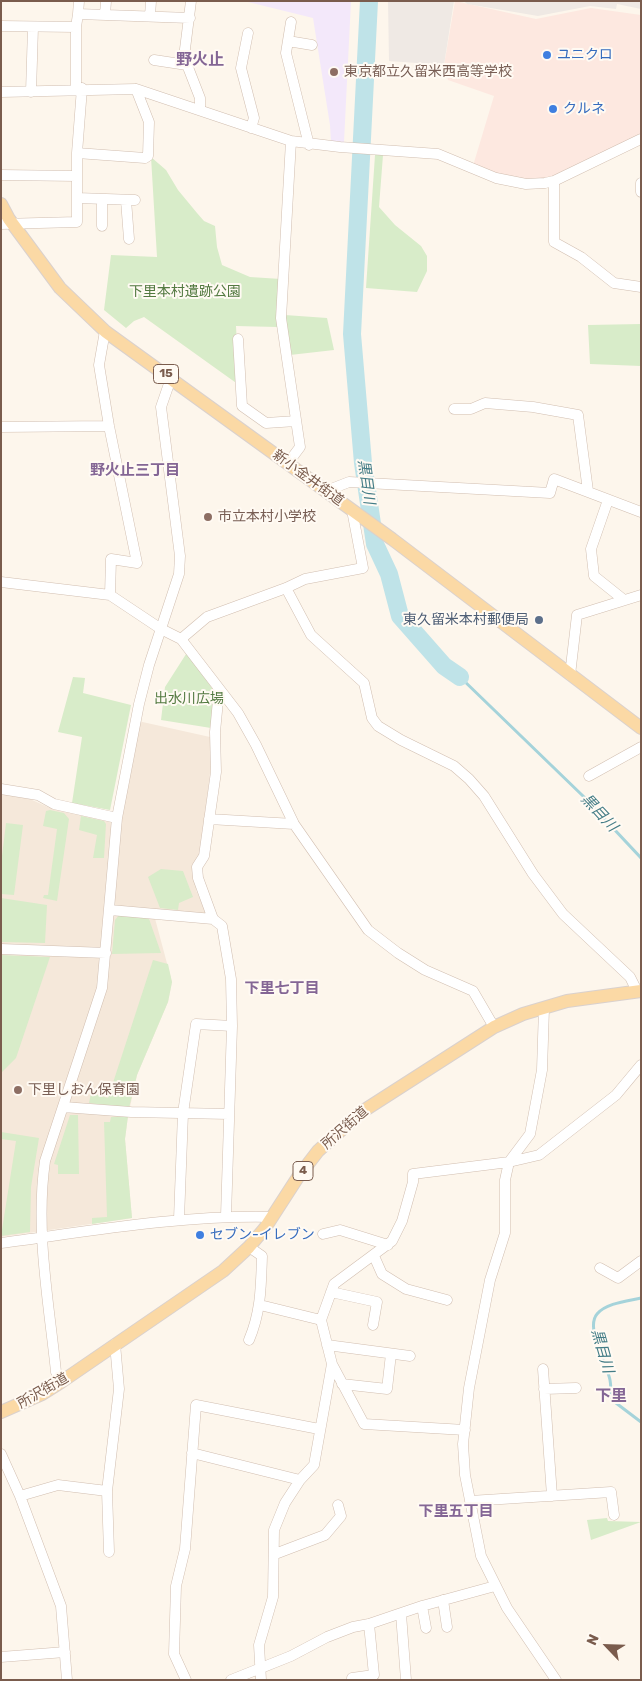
<!DOCTYPE html>
<meta charset="utf-8">
<style>
body{margin:0}
#map{position:relative;width:642px;height:1681px;overflow:hidden;background:#fdf6ec;font-family:Rubik,sans-serif}
canvas{display:block}
.frame{position:absolute;inset:0;border:2px solid #7a5c4d;pointer-events:none}
.north{position:absolute;left:582px;top:1621px;width:50px;height:50px;-webkit-text-stroke:4px #fffaf3;paint-order:stroke;rotate:294deg;font-size:14px;font-weight:700;line-height:20px;text-align:center;color:#7a5c4d}
.north::after{content:'';display:block;margin:auto;width:18px;height:22px;background:#7a5c4d;clip-path:polygon(50% 0,100% 100%,50% 72%,0 100%)}
</style>
<div id="map">
<canvas width="642" height="1681"></canvas>
<div class="frame"></div>
<div class="north">N</div>
</div>
<script>
const context = document.querySelector('canvas').getContext('2d');
context.lineJoin = 'round';
function fill(path, color) {
  context.fillStyle = color;
  context.fill(path, 'evenodd');
}
function trace(path, color, width, dash) {
  context.strokeStyle = color;
  context.lineWidth = width;
  context.lineCap = dash ? 'butt' : 'round';
  context.setLineDash(dash || []);
  context.stroke(path);
}
function label(font, color, halo, rows, align = 'center') {
  context.font = font + ' Rubik,"Noto Sans JP",sans-serif';
  context.lineWidth = 4;
  context.setLineDash([]);
  context.textBaseline = 'middle';
  context.strokeStyle = halo;
  context.fillStyle = color;
  for (const [text, x, y, turn = 0] of rows) {
    context.save();
    context.translate(x, y);
    context.rotate((+turn || 0) * Math.PI / 180);
    context.textAlign = isNaN(turn) ? turn : align;
    if (halo) context.strokeText(text, 0, 0);
    context.fillText(text, 0, 0);
    context.restore();
  }
}
const residential = new Path2D(`
 M138,721L210,737L211,765L196,890L207,915L153,911L172,982L168,1002L137,1075L128,1116L125,1139L132,1218L1,1237V794L30,799L50,808L119,823Z`);
const commercial = new Path2D(`
 M455,1L536,19L591,8L641,15V135L542,183L472,169L494,96L448,80L444,65Z`);
const industrial = new Path2D(`
 M388,1H454L444,65L389,61Z
 M464,1H641V9L617,4L616,9L590,6L538,16L467,4Z`);
const education = new Path2D(`
 M244,1H351L344,142H331L330,125L313,18Z`);
const green = new Path2D(`
 M375,155H383L379,207L395,225L421,246L427,256V271L417,292L366,288Z
 M151,157L166,170L178,190L197,213L204,221L215,226L217,247L222,265L250,277L281,279L277,327L236,326L239,385L144,317L134,321L126,328L104,310L111,255L157,257Z
 M285,315L327,318L334,350L290,355Z
 M641,324V366L590,364L588,325Z
 M188,651L215,693L211,728L161,720L165,687Z
 M73,677L85,678L83,693L131,705L110,810L72,803L82,737L58,732Z
 M50,810L64,813L69,819L57,901L43,898L44,895H48L57,829L43,826L46,811Z
 M81,816L104,821L106,824L104,858H93L97,835L79,830Z
 M6,823L23,825L14,895L1,894V864Z
 M161,869L183,871L193,897L179,903L178,910L160,908L148,877Z
 M1,898L47,905L45,943L1,942Z
 M119,915L148,916L161,953L112,954L115,920Z
 M1,955L50,957L16,1058L1,1073Z
 M153,960L168,964L172,982L168,1002L137,1075L129,1108L89,1103L91,1093L108,1098Z
 M70,1115H78L79,1174H58V1165L54,1164Z
 M128,1116L125,1139L132,1218L92,1224V1218L107,1217L104,1122H110L111,1117Z
 M1,1132L39,1138L31,1187L30,1232L1,1236L16,1141L1,1139Z
 M607,1518L608,1521L641,1522L591,1540L587,1520Z`);
const stream = new Path2D(`
 M460,677L583,796L641,858
 M641,1298C628,1301 606,1303 597,1314C585,1328 607,1364 610,1380C611,1386 611,1393 612,1400L641,1422`);
const river = new Path2D(`
 M369,1L352,334L363,463L375,544L389,574L400,616L444,666L460,677`);
const minor = new Path2D(`
 M191,1L184,57L200,98V109
 M78,14L79,1
 M105,15L106,1
 M150,16L151,1
 M291,22L286,53L309,145
 M1,26L76,27
 M248,33L241,68L254,118L251,128
 M288,41L312,45
 M154,60L187,65
 M76,88V27L78,14L190,18
 M1,92L136,89L291,141L340,147L438,154L496,178L526,184L545,183L554,181L641,139
 M31,92L33,27
 M77,153L145,158L148,156L149,122L136,89
 M1,175L77,176
 M554,181V242L581,257L614,283L641,287
 M641,183V192
 M77,198L135,200
 M102,199V226
 M126,200L129,239
 M1,224L77,222V153L82,88
 M105,331L99,365L109,426L137,563L111,559L110,595
 M238,339L242,406L266,423L296,421
 M454,409H471L485,403L533,407L578,415L588,491
 M1,427L109,426
 M288,463L300,447L281,318L291,141
 M326,491L349,482L550,493L554,479L641,512
 M608,500L591,549L594,576L624,600
 M1,582L110,595L161,629L181,639L207,617L286,588L305,579L363,568L352,510
 M286,588L311,635L364,683L372,718L378,726L401,740L454,766L469,779L484,796L533,874L563,914L630,977L637,991
 M181,639L238,713L256,745L294,824L368,930L398,953L425,970L473,991L494,1027
 M570,675L577,615L641,595
 M589,776L641,747
 M1,789L38,795L54,804L117,818
 M209,819L294,824
 M110,910L213,919L222,926L231,979L232,1026L226,1216
 M213,919L198,878L197,867L204,856L216,772L215,732L219,690
 M1,949L106,953
 M544,1008L542,1070L530,1134L509,1162L505,1180V1233L490,1280L469,1388L463,1444L465,1475L481,1556L507,1608L556,1680
 M63,1107L131,1112L229,1114
 M179,1219L183,1113L196,1024L232,1026
 M323,1234L340,1230L388,1245
 M1,1243C91,1231 181,1215 271,1217
 M249,1247L262,1256C261,1286 261,1312 249,1340
 M374,1256L382,1274L406,1289L447,1300
 M600,1268L618,1278L641,1261
 M331,1292L377,1302L373,1325
 M260,1305L321,1320
 M327,1345L410,1356
 M543,1369L552,1496
 M61,1382L56,1372C49,1303 35,1231 45,1161L102,988L117,818L139,704L149,665L179,574L180,556L161,407L171,378
 M342,1384L387,1389L391,1354
 M544,1389L576,1388
 M465,1430L364,1424L332,1364L321,1320L334,1284L392,1241L402,1221L413,1182V1174L509,1162L539,1155L616,1095L641,1065
 M192,1453L300,1480
 M1,1454L20,1496L61,1606L67,1680
 M20,1496L58,1485L107,1491
 M470,1501L611,1492L614,1515
 M109,1552L107,1491L119,1389L115,1344
 M275,1554L325,1535L341,1516L338,1505
 M443,1600L447,1627
 M422,1606L426,1628
 M401,1614L406,1680
 M1,1657L65,1652
 M352,1678L374,1675L369,1624
 M186,1680L174,1654L176,1586L185,1549L196,1405L319,1429
 M231,1680L291,1656L327,1637L353,1627L369,1624L422,1606L495,1586
 M261,1680L259,1645L273,1597L274,1530L285,1503L300,1480L314,1465L332,1364`);
const major = new Path2D(`
 M1,204L9,219L60,288L106,332L392,539L641,728
 M1,1412L42,1394L61,1382L223,1271L249,1247L265,1228L298,1177L318,1151L360,1113L494,1027L523,1014L567,1001L641,991`);
const markers = [
 [547,55,5,"#3f7fe0"],
 [334,72,5,"#8d6e63"],
 [553,109,5,"#3f7fe0"],
 [208,517,5,"#8d6e63"],
 [539,620,5,"#5c6f8a"],
 [18,1090,5,"#8d6e63"],
 [200,1235,5,"#3f7fe0"]
];
const shields = [
 [166,374,25],
 [303,1171,20]
];
const shieldNames = [
 ["15",166,374],
 ["4",303,1171]
];
const shopNames = [
 ["ユニクロ",557,55],
 ["クルネ",563,109],
 ["セブン-イレブン",210,1235]
];
const educationNames = [
 ["東京都立久留米西高等学校",344,72],
 ["市立本村小学校",218,517],
 ["下里しおん保育園",28,1090]
];
const parkNames = [
 ["下里本村遺跡公園",185,292],
 ["出水川広場",189,699]
];
const streetNames = [
 ["新小金井街道",308,478,36],
 ["所沢街道",345,1128,-41],
 ["所沢街道",43,1391,-30]
];
const serviceNames = [
 ["東久留米本村郵便局",529,620]
];
const neighbourhoodNames = [
 ["野火止三丁目",135,471],
 ["下里七丁目",282,989],
 ["下里五丁目",456,1512]
];
const waterNames = [
 ["黒目川",366,482,82],
 ["黒目川",599,813,47],
 ["黒目川",602,1351,74]
];
const quarterNames = [
 ["野火止",200,60],
 ["下里",611,1396]
];
fill(residential, '#f5e8da');
fill(commercial, '#fde8e0');
fill(industrial, '#efe9e4');
fill(education, '#f3e8fa');
fill(green, '#d8ecc9');
trace(stream, '#a5d3da', 3);
trace(river, '#bfe3e8', 18);
trace(minor, '#d1beb0', 11);
trace(major, '#dad1cd', 14);
trace(minor, '#fff', 10);
trace(major, '#fbd9a5', 12);
for (const [x, y, r, color] of markers) {
  const dot = new Path2D();
  dot.arc(x, y, r, 0, 2 * Math.PI);
  context.fillStyle = color;
  context.fill(dot);
  trace(dot, '#fffaf3', 2);
}
for (const [x, y, w] of shields) {
  const box = new Path2D();
  box.roundRect(x - w / 2, y - 9.5, w, 19, 4);
  context.fillStyle = '#fffaf3';
  context.fill(box);
  trace(box, '#7a5c4d', 1);
}
label('bold 12px', '#7a5c4d', null, shieldNames);
label('14px', '#366cbe', '#fffaf3', shopNames, 'left');
label('14px', '#785e54', '#fffaf3', educationNames, 'left');
label('14px', '#537a41', '#fffaf3', parkNames);
label('14px', '#7a5c4d', '#fffaf3', streetNames);
label('14px', '#4e5e75', '#fffaf3', serviceNames, 'right');
label('bold 15px', '#846695', '#fffaf3', neighbourhoodNames);
label('italic 15px', '#437c86', '#fffaf3', waterNames);
label('bold 16px', '#846695', '#fffaf3', quarterNames);
</script>
